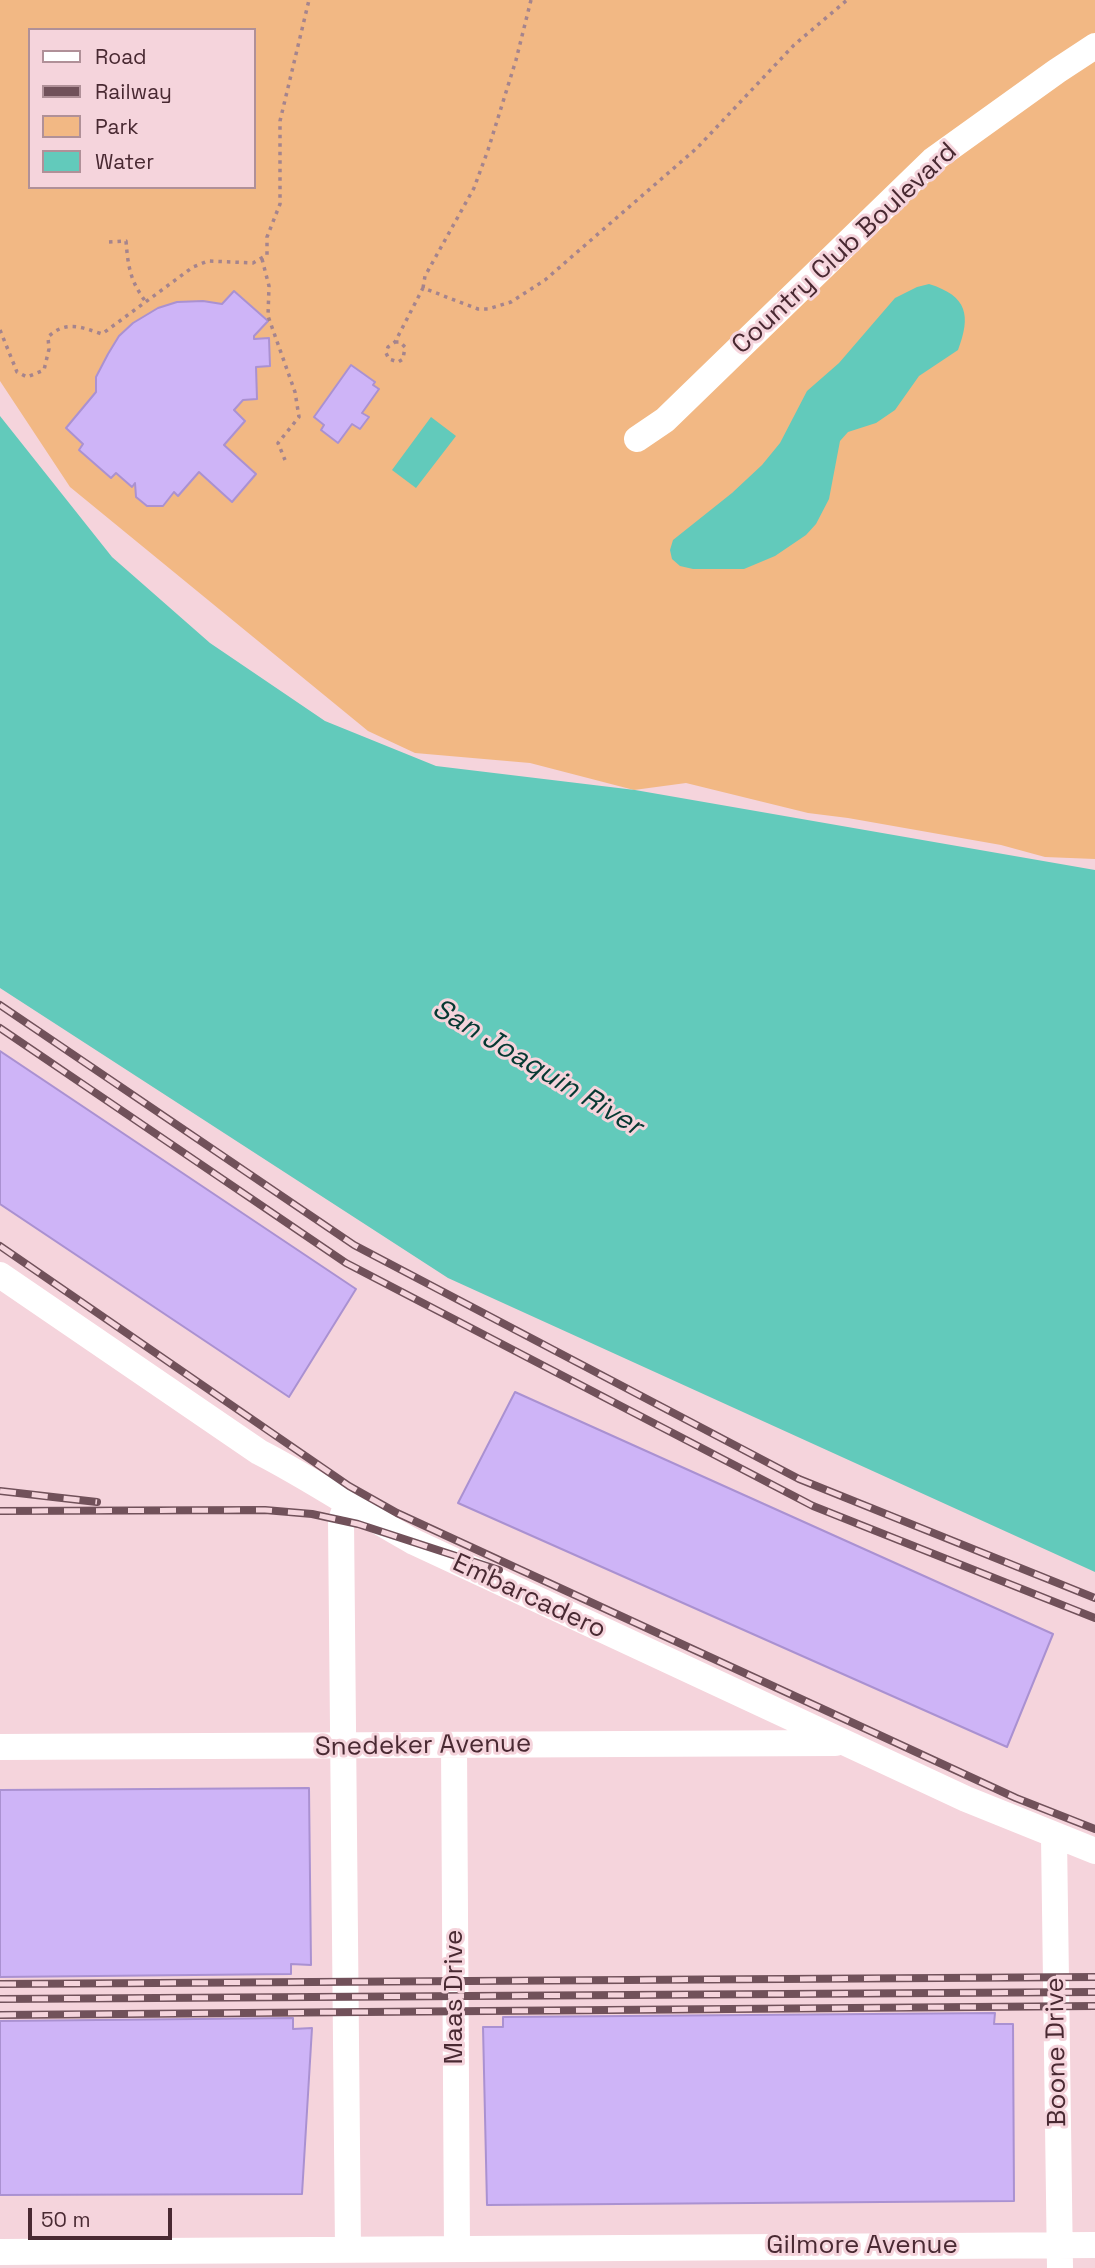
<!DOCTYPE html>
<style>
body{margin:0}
#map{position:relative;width:1095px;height:2268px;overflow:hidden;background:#f5d4dc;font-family:"Space Grotesk",sans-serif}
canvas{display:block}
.legend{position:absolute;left:28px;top:28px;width:228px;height:161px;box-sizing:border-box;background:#f5d4dc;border:2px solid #b09098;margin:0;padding:9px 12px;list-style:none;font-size:21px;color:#492932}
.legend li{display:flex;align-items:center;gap:14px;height:35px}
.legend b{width:35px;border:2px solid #b09098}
.scale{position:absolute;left:28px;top:2208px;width:144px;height:32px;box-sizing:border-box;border:4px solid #492932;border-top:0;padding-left:9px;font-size:21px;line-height:24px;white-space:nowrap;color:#492932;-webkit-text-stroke:5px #f5d4dc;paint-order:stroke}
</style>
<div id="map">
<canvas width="1095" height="2268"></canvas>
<ul class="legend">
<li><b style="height:9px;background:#fff"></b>Road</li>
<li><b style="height:9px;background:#71515a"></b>Railway</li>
<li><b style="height:19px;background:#f2b884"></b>Park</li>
<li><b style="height:19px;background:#62cabb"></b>Water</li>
</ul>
<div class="scale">50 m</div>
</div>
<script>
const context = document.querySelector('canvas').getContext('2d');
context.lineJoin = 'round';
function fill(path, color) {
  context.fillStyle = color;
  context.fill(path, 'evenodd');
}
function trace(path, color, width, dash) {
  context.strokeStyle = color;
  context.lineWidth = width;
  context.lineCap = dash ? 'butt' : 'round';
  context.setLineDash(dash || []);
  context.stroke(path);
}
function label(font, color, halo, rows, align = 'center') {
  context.font = font + ' "Space Grotesk",sans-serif';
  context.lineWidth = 6;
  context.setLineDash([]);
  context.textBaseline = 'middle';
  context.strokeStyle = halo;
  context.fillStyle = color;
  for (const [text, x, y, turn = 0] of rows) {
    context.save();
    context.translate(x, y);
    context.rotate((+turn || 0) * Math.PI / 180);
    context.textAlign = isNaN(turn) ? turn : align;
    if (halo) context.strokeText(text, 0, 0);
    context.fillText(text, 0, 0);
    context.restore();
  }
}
const green = new Path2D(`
 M0,0H1095V859L1045,857L1001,845L848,818L808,813L686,783L634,790L530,763L415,753L368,731L70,487L0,381ZM30,30H254V187H30Z`);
const water = new Path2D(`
 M929,284C968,296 971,316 958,350L919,376L895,410L876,423L848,432L840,441L829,499L816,524L806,535L775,556L744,569H693L680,566L672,559L670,550L673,540L732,493L762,465L780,443L807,391L839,363L895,298L917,287Z
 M0,416L112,557L210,643L325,721L436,766L635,790L1095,870V1572L448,1278L0,988Z
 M431,417L456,436L416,488L392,470Z`);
const building = new Path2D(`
 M234,291L268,321L254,336V339L269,338L270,366L256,367L257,399L243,400L234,410L245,421L224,445L256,474L232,502L199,472L178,496L174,492L163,506H147L136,497L135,483L132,487L116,473L111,478L79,450L83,444L66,428L96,392V377L108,354L119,336L133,323L158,308L177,302L203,301L222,304Z
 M351,365L375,382L373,385L379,389L362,413L369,417L360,429L352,424L338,443L321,430L324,425L314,417Z
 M0,1051L356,1289L289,1397L0,1204Z
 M515,1392L1053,1634L1007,1747L458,1503Z
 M309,1788L311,1965L291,1964V1974L0,1977V1790Z
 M995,2013L994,2024H1013L1014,2201L487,2205L483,2027H503V2017Z
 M293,2018V2029L312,2028L302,2194L0,2195V2021Z`);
const path = new Path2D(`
 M109,242L126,241C128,266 130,281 146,302
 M262,259L269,286L268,316L295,392L299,417L278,443L285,460
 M423,288L425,276L474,188L488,150L516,60L531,0
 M0,330L17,372L27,377L44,370L49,349L48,337C66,320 81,327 102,334L193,267L208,261L253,263L267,255V237L280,204V121L309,0
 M395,342H400L405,347L403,359L398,362L389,359L386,353L388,347L395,342L423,288L478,309H488L511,302L545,280L697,148L794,45L847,0`);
const minor = new Path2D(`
 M637,439L665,420L933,160L1057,71L1095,46
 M0,1275L259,1452C312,1479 361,1513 414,1542L966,1799L1095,1851
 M347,1504L341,1520L348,2249
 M454,1745L457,2249
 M0,1747L835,1743
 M1054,1837L1060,2268
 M0,2252L1095,2245`);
const rail = new Path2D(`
 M0,1005L354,1245L799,1479L1095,1598
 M0,1028L346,1263L813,1506L1095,1618
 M0,1246L349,1486L397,1513L1016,1798L1095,1829
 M0,1491L97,1502
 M0,1511L265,1510L312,1514L358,1524L499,1570
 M0,1984L1095,1977
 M0,1999L1095,1992
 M0,2015L1095,2006`);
const streetNames = [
 ["Country Club Boulevard",845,249,-43],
 ["Embarcadero",529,1597,25],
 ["Snedeker Avenue",423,1746,-1],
 ["Maas Drive",455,1997,-90],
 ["Boone Drive",1057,2052,-91],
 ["Gilmore Avenue",862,2246]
];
const waterNames = [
 ["San Joaquin River",537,1068,31]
];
fill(green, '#f2b884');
fill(water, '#62cabb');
fill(building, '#ceb4f7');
trace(building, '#aa91d1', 2);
trace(path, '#a5848d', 3.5, [3.5, 5]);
trace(minor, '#fff', 26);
trace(rail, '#71515a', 8);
trace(rail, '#f5d4dc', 5, [16]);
label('26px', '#492932', '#f5d4dc', streetNames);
label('italic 28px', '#053932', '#f5d4dc', waterNames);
</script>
